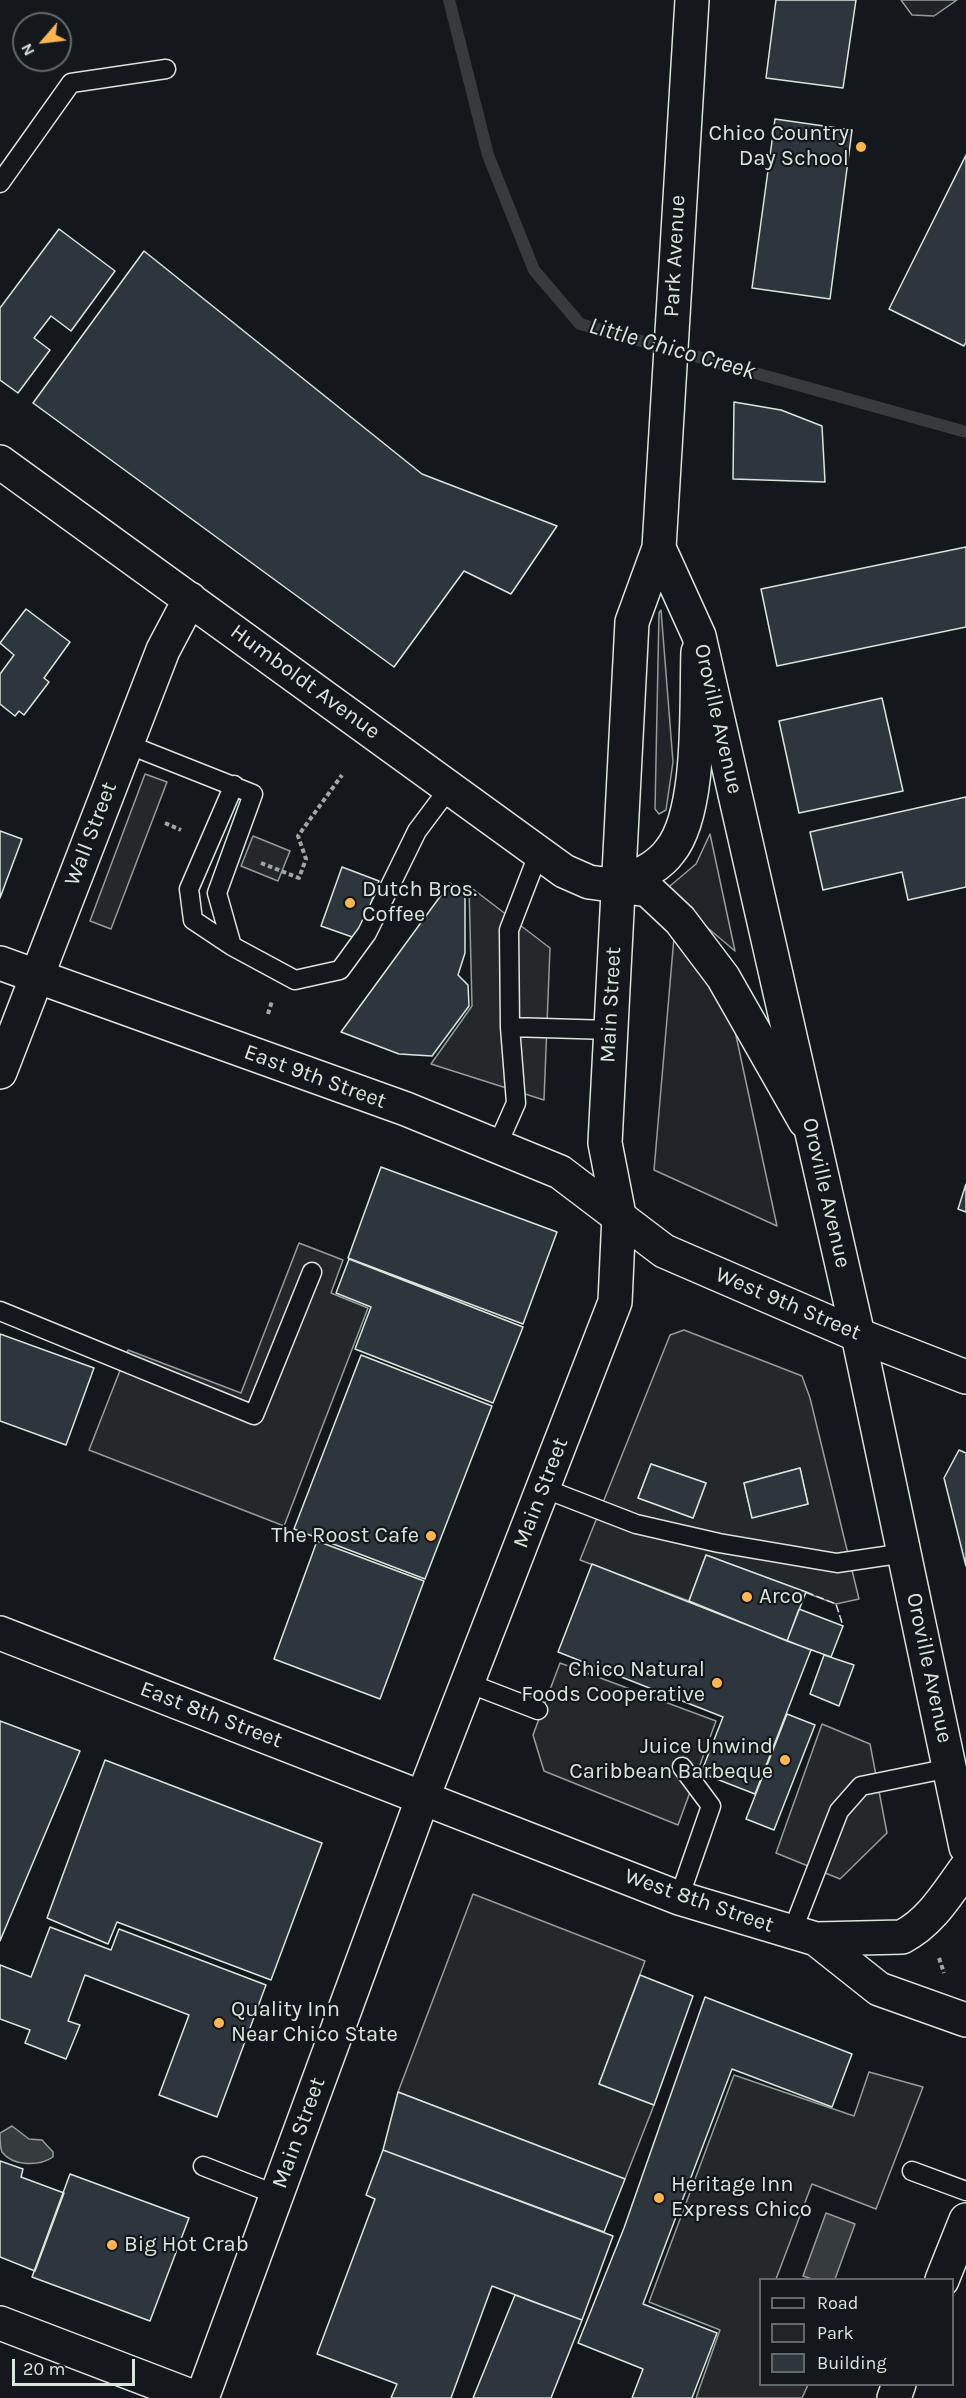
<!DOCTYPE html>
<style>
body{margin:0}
#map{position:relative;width:966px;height:2398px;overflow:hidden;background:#14181c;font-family:Karla,sans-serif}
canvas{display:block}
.legend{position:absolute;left:759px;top:2278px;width:195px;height:108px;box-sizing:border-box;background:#14181c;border:2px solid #626a69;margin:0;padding:8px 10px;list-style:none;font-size:18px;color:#d8e6dc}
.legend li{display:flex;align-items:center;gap:12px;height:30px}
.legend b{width:30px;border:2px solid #626a69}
.north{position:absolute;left:12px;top:12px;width:60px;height:60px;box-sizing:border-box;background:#14181c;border:2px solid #626a69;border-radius:50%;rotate:242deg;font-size:16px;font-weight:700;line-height:24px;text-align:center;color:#d8e6dc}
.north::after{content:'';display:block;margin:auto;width:21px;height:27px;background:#ffb74d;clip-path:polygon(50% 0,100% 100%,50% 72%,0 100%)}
.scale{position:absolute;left:12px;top:2359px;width:123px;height:27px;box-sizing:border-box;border:3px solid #d8e6dc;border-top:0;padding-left:8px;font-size:18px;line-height:21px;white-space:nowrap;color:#d8e6dc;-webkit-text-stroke:4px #14181c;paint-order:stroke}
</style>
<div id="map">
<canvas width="966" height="2398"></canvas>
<ul class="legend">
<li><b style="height:8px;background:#14181c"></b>Road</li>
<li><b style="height:16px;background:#202428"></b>Park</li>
<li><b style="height:16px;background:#2c363c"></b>Building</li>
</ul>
<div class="north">N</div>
<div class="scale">20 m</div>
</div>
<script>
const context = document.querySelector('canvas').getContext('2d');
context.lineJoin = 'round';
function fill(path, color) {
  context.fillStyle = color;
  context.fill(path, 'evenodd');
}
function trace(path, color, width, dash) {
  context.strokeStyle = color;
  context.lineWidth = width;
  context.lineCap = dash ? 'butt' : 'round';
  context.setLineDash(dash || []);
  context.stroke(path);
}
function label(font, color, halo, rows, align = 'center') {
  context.font = font + ' Karla,sans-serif';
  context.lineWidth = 4.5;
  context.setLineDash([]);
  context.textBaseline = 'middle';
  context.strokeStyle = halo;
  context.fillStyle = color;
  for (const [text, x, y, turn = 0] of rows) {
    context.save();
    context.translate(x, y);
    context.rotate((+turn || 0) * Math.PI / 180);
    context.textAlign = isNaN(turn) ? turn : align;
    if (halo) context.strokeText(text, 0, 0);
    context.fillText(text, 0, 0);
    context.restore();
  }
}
const green = new Path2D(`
 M901,0H957L934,16L912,15Z
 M661,610L673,762L666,810L659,814L655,809L659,613Z
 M710,834L735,951L664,891L696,864Z
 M674,937L724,1005L735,1031L777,1226L654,1170Z`);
const parking = new Path2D(`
 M145,774L167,782L111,929L90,921Z
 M253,836L290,851L278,881L241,866Z
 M469,886L550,948L544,1100L431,1064L472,1006Z
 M299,1243L343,1260L331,1293L368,1308L284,1526L89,1450L128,1350L241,1393Z
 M684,1330L802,1376L810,1398L859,1599L836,1604L706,1555L689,1601L580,1560L670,1335ZM651,1464L706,1483L693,1518L638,1498ZM800,1468L808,1504L752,1517L744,1483Z
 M560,1663L716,1721L678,1825L544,1771L533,1735Z
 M822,1724L870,1744L887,1833L840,1879L776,1853Z
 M473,1894L645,1961L599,2084L654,2105L625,2179L398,2092Z
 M869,2072L923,2087L876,2209L812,2184L776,2279L760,2280V2384L808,2385L802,2398H696L720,2330L649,2302L734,2075L854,2116Z`);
const water = new Path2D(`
 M12,2126L29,2139L42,2140L53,2152V2157C40,2166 13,2167 2,2152C0,2148 0,2139 0,2133Z
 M826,2213L855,2224L835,2279H812L803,2276Z`);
const stream = new Path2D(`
 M449,0L488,155L534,270L580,324L966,432`);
const building = new Path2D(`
 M776,0H856L843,88L766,78Z
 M775,119L852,130L830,299L752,288Z
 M966,155V342L964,346L889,309Z
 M59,229L115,271L71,331L51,316L34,338L50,350L18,393L0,380V308Z
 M144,251L422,474L557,526L511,594L464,571L394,667L33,403Z
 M734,402L781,410L822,426L825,482L733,479Z
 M966,547V627L777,666L761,589Z
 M26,609L70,642L44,678L49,682L24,715L19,711L15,716L0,704V674L14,655L0,643Z
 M882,698L903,791L799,813L779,721Z
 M966,797V887L908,900L902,872L823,890L810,832Z
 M0,831L22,839L0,898Z
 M342,867L379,881L358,939L321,926Z
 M450,883L465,894V953L458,975L468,985L469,1006L432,1056L399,1054L341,1032Z
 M381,1167L557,1232L523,1324L348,1258Z
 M966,1184V1212L958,1209Z
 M349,1259L523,1327L493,1403L355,1349L371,1307L336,1293Z
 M0,1334L94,1368L66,1445L0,1421Z
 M361,1355L492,1406L425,1579L294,1529Z
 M959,1450L966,1453V1566L944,1478Z
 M651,1464L706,1483L693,1518L638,1498Z
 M800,1468L808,1504L752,1518L744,1483Z
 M317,1541L424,1581L380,1699L274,1659Z
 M706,1555L806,1592L787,1641L689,1601Z
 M592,1564L811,1650L755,1794L701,1773L723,1717L558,1652Z
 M799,1609L843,1626L831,1657L787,1641Z
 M824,1655L854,1665L839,1706L810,1694Z
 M787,1714L815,1725L774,1830L746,1819Z
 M0,1721L80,1751L0,1941Z
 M105,1760L322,1843L271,1980L117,1922L108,1944L47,1918Z
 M50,1927L111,1950L119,1929L266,1985L217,2117L159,2095L189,2015L85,1975L68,2021L80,2025L66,2059L25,2043L30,2030L0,2019V1965L31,1977Z
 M640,1975L693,1996L654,2105L599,2084Z
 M705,1997L852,2054L832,2107L732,2069L643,2304L717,2333L692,2398H632L643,2369L578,2343L624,2228Z
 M398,2092L625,2179L604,2232L383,2150Z
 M383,2150L613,2236L582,2320L492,2286L451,2398H391L397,2384L317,2354L375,2199L366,2195Z
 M0,2161L23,2169L21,2177L64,2193L35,2271L0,2257Z
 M70,2174L189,2218L150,2321L32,2277Z
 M515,2295L582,2320L551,2398H473Z`);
const path = new Path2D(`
 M165,823L181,830
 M261,863L299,878L306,859L298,836L342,775
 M268,1014L272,1001
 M939,1958L944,1973`);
const service = new Path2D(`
 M0,183L71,83L166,69
 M127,744L253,794L217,893L232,946L295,980L340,970L367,933L417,831L450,787
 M232,946L193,920L189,889L234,785
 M510,1027L610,1030
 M497,1146L516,1103L510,1027L509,930L539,852
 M0,1311L254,1415L312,1272
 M543,1488L636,1524L719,1543L837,1563L905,1553
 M468,1683L538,1710
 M679,1898L711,1806L682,1767
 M792,1932L839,1811L861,1786L950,1768
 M203,2166L277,2195
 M912,2171L966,2191`);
const minor = new Path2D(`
 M0,462L564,871L589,882L648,890L680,920L723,977L805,1121
 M616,886C636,876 657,869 670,851C702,812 696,704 698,652
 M0,1072L163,650L190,599
 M0,2323L196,2398`);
const secondary = new Path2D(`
 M659,548L699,636L858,1335L966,1847
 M942,2280L966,2220
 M202,2398L423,1797L615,1302L619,1215L605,1143L632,622L659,548L692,0
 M894,2398L899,2384`);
const primary = new Path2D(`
 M0,963L406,1109L560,1172L664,1251L858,1335L966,1377
 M0,1633L679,1898L816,1939L879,1989L966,2020
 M816,1939L902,1937C931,1922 947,1894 966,1868`);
const fence = new Path2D(`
 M806,1592L836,1604L843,1626`);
const markers = [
 [861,147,6,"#ffb74d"],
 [350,903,6,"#ffb74d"],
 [431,1536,6,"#ffb74d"],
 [747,1597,6,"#ffb74d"],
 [717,1683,6,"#ffb74d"],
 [785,1760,6,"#ffb74d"],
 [219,2023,6,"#ffb74d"],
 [659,2198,6,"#ffb74d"],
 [112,2245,6,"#ffb74d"]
];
const poiNames = [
 ["Chico Country",849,134,"right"],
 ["Day School",849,159,"right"],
 ["Dutch Bros.",362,890],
 ["Coffee",362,915],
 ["The Roost Cafe",419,1536,"right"],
 ["Arco",759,1597],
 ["Chico Natural",705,1670,"right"],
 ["Foods Cooperative",705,1695,"right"],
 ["Juice Unwind",773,1747,"right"],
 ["Caribbean Barbeque",773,1772,"right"],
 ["Quality Inn",231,2010],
 ["Near Chico State",231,2035],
 ["Heritage Inn",671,2185],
 ["Express Chico",671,2210],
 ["Big Hot Crab",124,2245]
];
const streetNames = [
 ["Park Avenue",675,256,-87],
 ["Humboldt Avenue",305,682,36],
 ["Oroville Avenue",718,719,77],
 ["Wall Street",91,834,-69],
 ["Main Street",611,1005,-87],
 ["East 9th Street",315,1077,20],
 ["Oroville Avenue",826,1193,77],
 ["West 9th Street",788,1304,23],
 ["Main Street",541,1493,-69],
 ["Oroville Avenue",929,1668,78],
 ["East 8th Street",211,1715,21],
 ["West 8th Street",699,1901,19],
 ["Main Street",299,2133,-70]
];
const waterNames = [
 ["Little Chico Creek",672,349,16]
];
fill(green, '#202428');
trace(green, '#939e99', 1.5);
fill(parking, '#24282b');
trace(parking, '#939e99', 1.5);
fill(water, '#363b3e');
trace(water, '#939e99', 1.5);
trace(stream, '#363b3e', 12);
fill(building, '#2c363c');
trace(building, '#d8e6dc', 1.5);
trace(service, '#d8e6dc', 21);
trace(minor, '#d8e6dc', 36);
trace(secondary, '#d8e6dc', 36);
trace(primary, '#d8e6dc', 36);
trace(path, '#9da8a2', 4, [4.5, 3]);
trace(service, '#14181c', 18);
trace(minor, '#14181c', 33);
trace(secondary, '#14181c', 33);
trace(primary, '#14181c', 33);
trace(fence, '#d8e6dc', 1.5, [8, 3]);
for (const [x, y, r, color] of markers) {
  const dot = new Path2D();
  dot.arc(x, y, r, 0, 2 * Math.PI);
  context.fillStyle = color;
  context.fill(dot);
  trace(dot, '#14181c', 2);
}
label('22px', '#d8e6dc', '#14181c', poiNames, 'left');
label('22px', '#d8e6dc', '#14181c', streetNames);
label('italic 24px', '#d8e6dc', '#14181c', waterNames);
</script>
